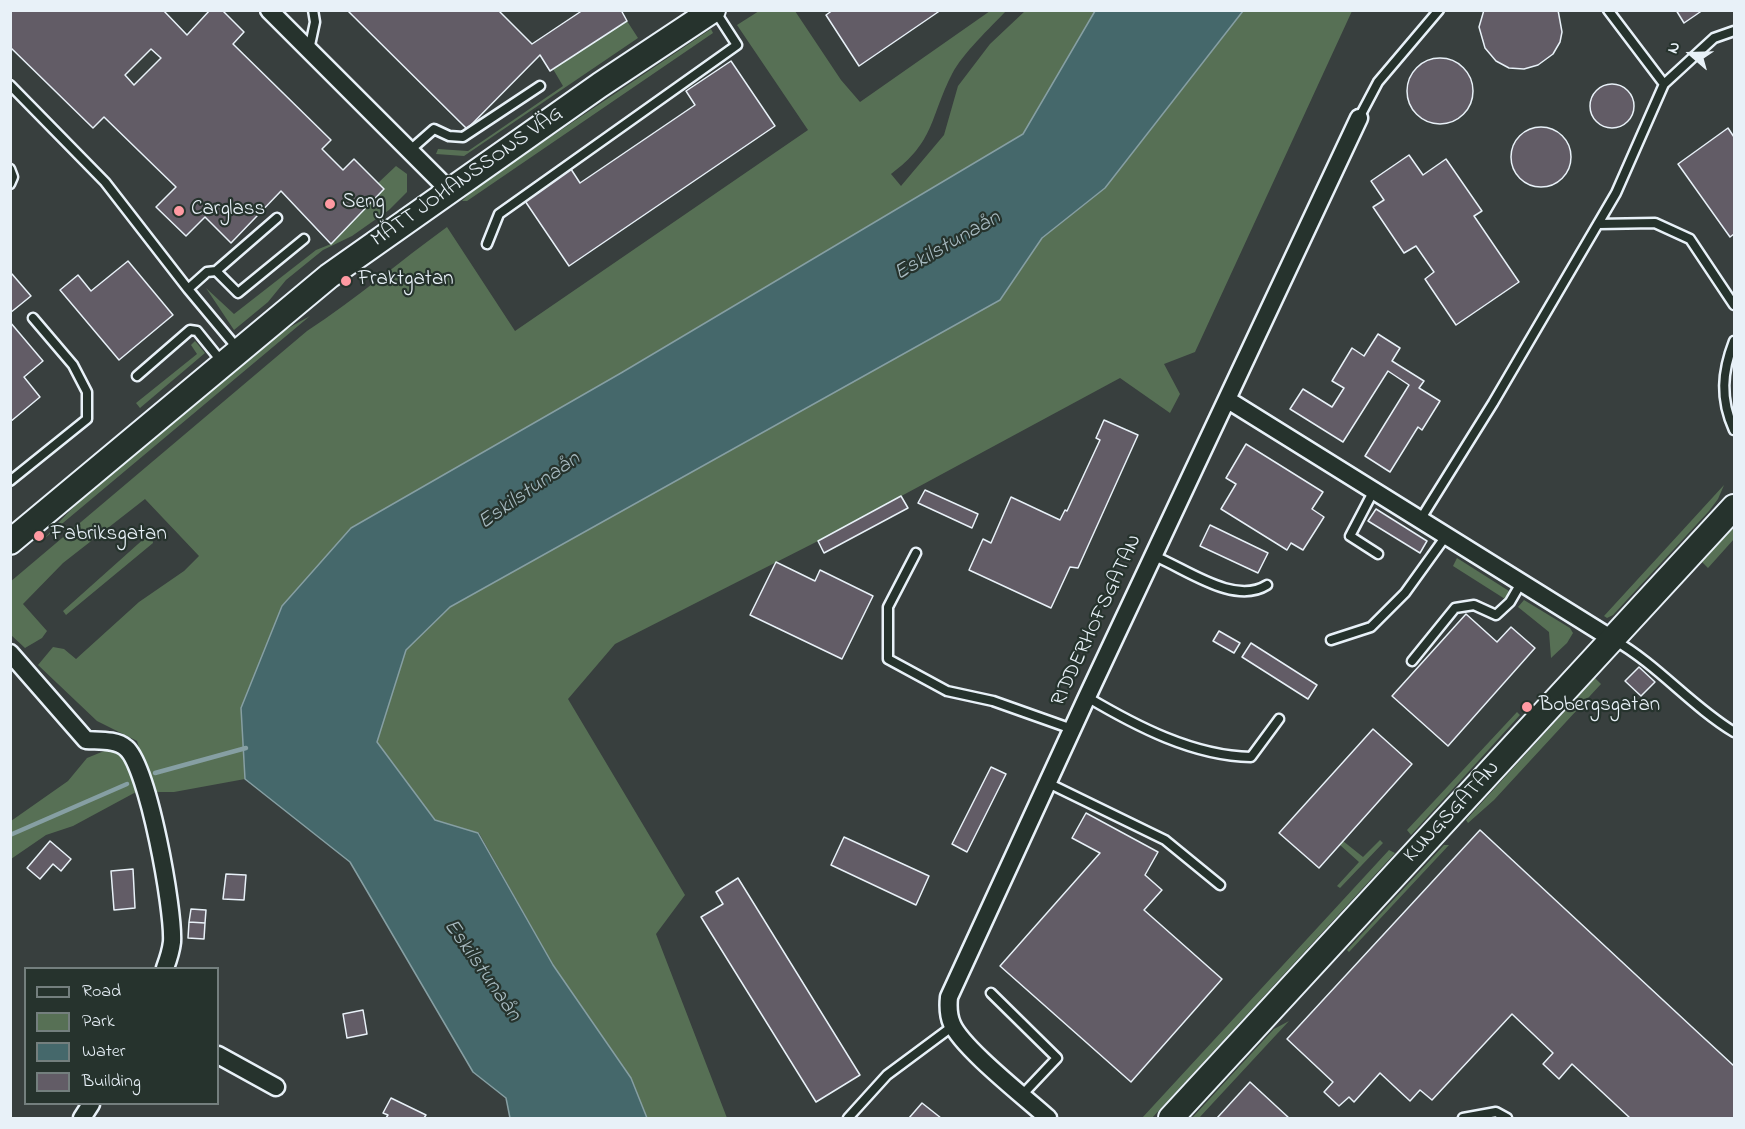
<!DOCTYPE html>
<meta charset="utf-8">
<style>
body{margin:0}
#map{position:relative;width:1745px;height:1129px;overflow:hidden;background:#383f3e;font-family:"Indie Flower",sans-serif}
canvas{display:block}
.frame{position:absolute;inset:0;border:12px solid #e8f1f8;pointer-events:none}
.legend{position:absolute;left:24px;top:967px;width:195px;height:138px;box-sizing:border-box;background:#26332d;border:2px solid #747f7e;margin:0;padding:8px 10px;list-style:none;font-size:18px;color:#e8f1f8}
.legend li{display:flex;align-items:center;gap:12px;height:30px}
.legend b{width:30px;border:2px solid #747f7e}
.north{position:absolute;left:1661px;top:24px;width:60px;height:60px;-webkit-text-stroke:4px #26332d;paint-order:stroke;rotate:290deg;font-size:16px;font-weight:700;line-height:24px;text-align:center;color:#e8f1f8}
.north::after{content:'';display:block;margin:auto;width:21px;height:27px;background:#e8f1f8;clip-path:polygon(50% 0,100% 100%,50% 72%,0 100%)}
</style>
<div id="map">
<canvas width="1745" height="1129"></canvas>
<div class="frame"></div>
<ul class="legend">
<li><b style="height:8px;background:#26332d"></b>Road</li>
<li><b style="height:16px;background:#577055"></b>Park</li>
<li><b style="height:16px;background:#45686b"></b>Water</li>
<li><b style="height:16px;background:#625c66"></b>Building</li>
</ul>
<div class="north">N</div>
</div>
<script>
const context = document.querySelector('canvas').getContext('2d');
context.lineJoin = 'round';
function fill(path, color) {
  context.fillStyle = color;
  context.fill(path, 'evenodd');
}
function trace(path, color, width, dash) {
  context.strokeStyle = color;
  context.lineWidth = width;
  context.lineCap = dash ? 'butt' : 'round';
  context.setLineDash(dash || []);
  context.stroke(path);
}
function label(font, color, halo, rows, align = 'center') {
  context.font = font + ' "Indie Flower",sans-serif';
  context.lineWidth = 4.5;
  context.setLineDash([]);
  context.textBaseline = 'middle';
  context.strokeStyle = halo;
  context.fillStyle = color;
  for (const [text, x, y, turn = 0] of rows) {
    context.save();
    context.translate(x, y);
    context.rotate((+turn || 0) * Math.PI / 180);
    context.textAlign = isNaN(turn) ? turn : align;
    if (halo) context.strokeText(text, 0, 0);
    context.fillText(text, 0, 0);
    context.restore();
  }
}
const green = new Path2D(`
 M759,11H795L841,80L860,102L990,11H1006C990,28 963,53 952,74C930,117 935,142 891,174L901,186L944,135L958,86L990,44L1025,11H1095L1024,134L581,397L351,528L244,750L245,779L174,792H153L137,741L97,721L38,665L53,647L64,649L76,659L139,602L184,571L199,556L145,499L63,563L23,604L47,631L42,638L25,648L11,635L10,582L307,331C356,299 400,261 447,227L515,331L808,130L737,25Z
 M1243,11H1352L1195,352L1164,364L1180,394L1170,413L1120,378L818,541L615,644L568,699L685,895L656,934L727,1118H647L631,1078L553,965L479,833L435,820L377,742L406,650L450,607L1000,300L1042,238L1105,188Z
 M627,21L638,38L464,156L436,154L438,149L468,151L563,86L553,69Z
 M711,29L713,33L467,201H462L475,188Z
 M396,166L407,174V192L389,210L352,236L323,250L286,280L268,302L234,330L206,288L234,314L316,250L331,244L384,189L378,183Z
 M310,316L45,538C79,497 124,464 164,429C210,390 256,344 310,316Z
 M195,341L205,353L140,408L136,403L197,354L191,345Z
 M1724,485L1718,499L1709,511L1613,615L1607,618L1604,616Z
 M1734,527V539L1708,568L1702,562Z
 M147,536H152L153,543L66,615L63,611Z
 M1457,558L1509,591L1505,599L1453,566Z
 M1524,600L1570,628L1573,633L1567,643L1551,658L1549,632L1518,607Z
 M1595,678L1601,684L1494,800L1468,823L1466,820Z
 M1517,712L1520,715L1411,835L1407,830Z
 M109,749L123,753L131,765L136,792L73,826L46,835L11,859V821L68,781L87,758Z
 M1380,840L1383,843L1340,888L1337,886L1359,862L1340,845L1343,841L1363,857Z
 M1444,845H1449L1349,952L1347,950Z
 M1389,850L1395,853L1152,1118H1142Z
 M1289,1021L1199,1118H1192L1274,1029Z`);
const water = new Path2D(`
 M1095,11H1243L1105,188L1042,238L1000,300L450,607L406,650L377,742L435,820L478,833L553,965L631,1078L647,1118H510L506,1098L473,1072L350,862L245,779L241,708L282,606L351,528L621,373L1023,134Z`);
const stream = new Path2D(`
 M155,773L246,748
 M10,835L127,784`);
const building = new Path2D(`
 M10,10H163L187,35L210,10H222L244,32L233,44L331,140L322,149L343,170L354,159L384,189L331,244L281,191L231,243L205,217L186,236L156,207L176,187L104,117L93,128L10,47ZM151,49L161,58L134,85L125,75Z
 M347,10H498L532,44L583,10H621L627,21L550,71L540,55L467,129Z
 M833,10H941L859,66L826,15Z
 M1484,10H1558L1562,32L1560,42L1553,54L1538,65L1524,69L1509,68L1496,61L1485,48L1479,27Z
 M1676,10H1703L1684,23Z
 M1407 91a33 33 0 1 1 66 0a33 33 0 1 1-66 0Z
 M731,61L775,126L569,266L523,198L569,166L580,183L695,105L686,91Z
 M1590 106a22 22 0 1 1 44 0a22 22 0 1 1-44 0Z
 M1511 157a30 30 0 1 1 60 0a30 30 0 1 1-60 0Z
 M1728,128L1734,137V234L1730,237L1678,164Z
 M1409,155L1423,175L1446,159L1482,211L1474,216L1519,282L1456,325L1425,279L1434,272L1416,246L1404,253L1373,207L1384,200L1371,181Z
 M128,261L173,315L119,360L60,290L78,275L91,291Z
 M12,274L31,296L10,313V275Z
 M10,322L43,361L24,377L40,397L10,422Z
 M1378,334L1400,348L1392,361L1424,381L1419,388L1440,401L1422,430L1418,427L1390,472L1365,456L1409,385L1388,371L1343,442L1290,409L1303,389L1332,407L1344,388L1332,381L1352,348L1364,356Z
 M1104,420L1138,435L1078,568L1070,567L1051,608L969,570L983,539L991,543L1011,497L1060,520L1065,510L1067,511L1100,440L1096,438Z
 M1246,444L1323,492L1312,509L1324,517L1303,550L1291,543L1287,550L1221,509L1236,484L1226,478Z
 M925,490L978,514L972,528L918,503Z
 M901,496L908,508L824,553L818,541Z
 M1376,509L1427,541L1420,553L1368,521Z
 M1210,525L1268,553L1258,573L1200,546Z
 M776,562L815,581L820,570L873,596L842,659L750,615Z
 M1466,614L1497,642L1511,627L1535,648L1448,746L1392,696Z
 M1219,631L1240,643L1234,653L1213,641Z
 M1251,643L1317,685L1308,699L1242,657Z
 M1639,667L1655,682L1641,696L1625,681Z
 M1373,729L1412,764L1319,868L1279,833Z
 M991,767L1006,774L967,852L952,844Z
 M1086,813L1158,852L1145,875L1162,890L1144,910L1222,979L1131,1082L1000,966L1100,853L1072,838Z
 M1480,830L1734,1066V1118H1630L1572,1064L1559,1079L1543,1064L1553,1053L1512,1014L1432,1100L1420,1090L1410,1101L1380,1073L1354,1102L1349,1097L1339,1106L1324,1092L1333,1082L1287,1039Z
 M844,837L929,876L916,905L831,865Z
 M50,841L71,859L61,871L53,864L40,879L27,868Z
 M133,869L135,908L114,910L111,871Z
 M226,874L246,875L244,900L223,899Z
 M738,878L860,1075L816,1102L701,917L723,904L716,892Z
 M191,909L206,910L205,923L189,922Z
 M189,922L205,923L204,939L188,938Z
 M363,1010L367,1034L347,1038L343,1014Z
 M1250,1082L1289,1118H1217Z
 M391,1098L426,1115L424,1118H386L388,1115L383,1113Z
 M922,1103L941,1118H909Z`);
const lane = new Path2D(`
 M1608,10L1664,84
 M309,50L315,22L313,10
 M10,85L105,182L188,289
 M1359,118L1378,82L1439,10
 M409,151L434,129L449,136L463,137L540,86
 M10,169L13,177L10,184
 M1598,224L1655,223L1690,239L1734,305
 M487,244L499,214L737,45L715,11
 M216,271L277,218
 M1734,341C1722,372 1720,399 1734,430
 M238,349L188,289L207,272L216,271L238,293L304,239
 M137,376L190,330L197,331L222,362
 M10,481L87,419V392L73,365L33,318
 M1373,492L1350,536L1378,554
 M1420,520L1493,403L1616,193L1664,84L1714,38L1734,31
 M916,553L888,607V659L947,691L993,701L1072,729
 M1154,556C1185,568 1234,606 1267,585
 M1331,640L1371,627L1405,593L1446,536
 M1614,640C1658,665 1691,706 1734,732
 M1412,661L1455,608L1474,605L1496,615L1510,602L1521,583
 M1087,697C1136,726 1193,756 1251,757L1279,719
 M1048,783L1165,840L1220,885
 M991,993L1057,1058L1022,1095
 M848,1118L887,1075L953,1026
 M1463,1118L1496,1112L1507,1118`);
const street = new Path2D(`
 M269,10L450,191
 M1228,400L1612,639
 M10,653L86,740C98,741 116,739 126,748C148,766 174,910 172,942C171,951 168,960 165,968
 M218,1055L276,1087
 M82,1118L91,1104
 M1048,1118C1026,1098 962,1048 952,1024C948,1015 948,1007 949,997L1087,697L1359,118`);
const secondary = new Path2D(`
 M10,542L329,276L600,85L713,10
 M1171,1118L1734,507`);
const markers = [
 [330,204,6,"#ff9aa2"],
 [179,211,6,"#ff9aa2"],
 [346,281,6,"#ff9aa2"],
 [39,536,6,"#ff9aa2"],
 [1527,707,6,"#ff9aa2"]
];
const streetNames = [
 ["MÅTT JOHANSSONS VÄG",468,178,-35],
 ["RIDDERHOFSGATAN",1098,621,-65],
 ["KUNGSGATAN",1453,813,-47]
];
const poiNames = [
 ["Seng",342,204],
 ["Carglass",191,211],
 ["Fraktgatan",358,281],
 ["Fabriksgatan",51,536],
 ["Bobergsgatan",1539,707]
];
const waterNames = [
 ["Eskilstunaån",948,247,-30],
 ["Eskilstunaån",530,492,-35],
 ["Eskilstunaån",481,971,55]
];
fill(green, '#577055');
fill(water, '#45686b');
trace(water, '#869fa3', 1.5);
trace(stream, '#869fa3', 4.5);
fill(building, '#625c66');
trace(building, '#e8f1f8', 1.5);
trace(lane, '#e8f1f8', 13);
trace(street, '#e8f1f8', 21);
trace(secondary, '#e8f1f8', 28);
trace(lane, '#26332d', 8);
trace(street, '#26332d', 16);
trace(secondary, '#26332d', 24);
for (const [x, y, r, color] of markers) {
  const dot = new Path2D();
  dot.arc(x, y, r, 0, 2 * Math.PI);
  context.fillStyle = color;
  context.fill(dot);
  trace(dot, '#26332d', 2);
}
label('21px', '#e8f1f8', '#26332d', streetNames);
label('21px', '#e8f1f8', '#26332d', poiNames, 'left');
label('italic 22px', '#a7bac0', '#26332d', waterNames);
</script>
